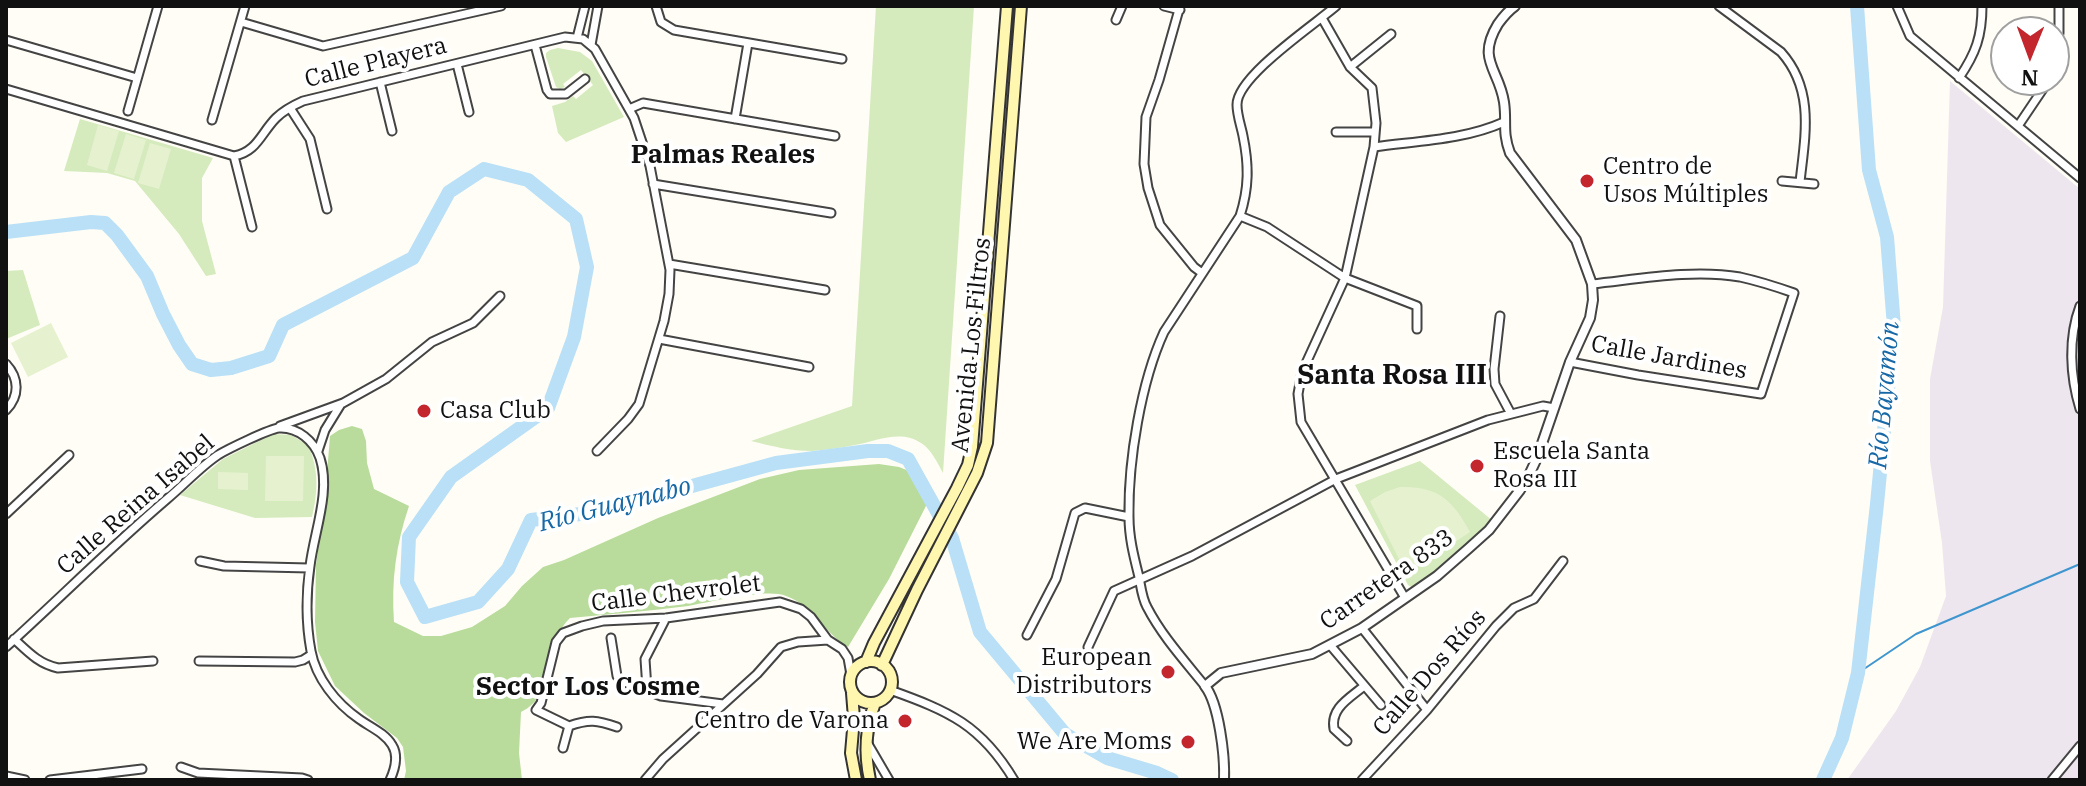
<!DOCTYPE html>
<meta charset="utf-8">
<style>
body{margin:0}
#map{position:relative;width:2086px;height:786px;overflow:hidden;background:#fffdf5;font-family:"IBM Plex Serif",serif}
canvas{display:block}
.frame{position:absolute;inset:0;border:8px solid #111;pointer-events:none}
.north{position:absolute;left:1990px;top:16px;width:80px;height:80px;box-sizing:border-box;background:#fff;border:2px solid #a0a0a0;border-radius:50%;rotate:181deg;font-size:22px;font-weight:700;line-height:32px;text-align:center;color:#111}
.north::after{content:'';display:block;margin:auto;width:28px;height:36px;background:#c4262e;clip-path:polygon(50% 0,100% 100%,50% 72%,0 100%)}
</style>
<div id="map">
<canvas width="2086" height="786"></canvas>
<div class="frame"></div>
<div class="north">N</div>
</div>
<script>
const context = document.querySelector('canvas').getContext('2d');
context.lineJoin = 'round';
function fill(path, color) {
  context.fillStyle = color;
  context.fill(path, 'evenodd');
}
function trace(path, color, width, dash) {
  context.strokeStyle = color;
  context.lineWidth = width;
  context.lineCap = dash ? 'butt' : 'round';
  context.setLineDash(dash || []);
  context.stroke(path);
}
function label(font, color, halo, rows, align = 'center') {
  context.font = font + ' "IBM Plex Serif",serif';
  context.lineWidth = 8;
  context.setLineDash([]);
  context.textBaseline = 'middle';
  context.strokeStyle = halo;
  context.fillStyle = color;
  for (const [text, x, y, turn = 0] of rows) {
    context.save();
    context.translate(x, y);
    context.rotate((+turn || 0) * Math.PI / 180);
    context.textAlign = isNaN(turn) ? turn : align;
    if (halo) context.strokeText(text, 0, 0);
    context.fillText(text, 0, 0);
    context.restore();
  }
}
const industrial = new Path2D(`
 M1950,81L2080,189V780H1847L1896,711L1920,667L1946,596L1942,543L1930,461V379L1943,307Z`);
const green = new Path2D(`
 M876,6H974L943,473C937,462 931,449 921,443C901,429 876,441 855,445C841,448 826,450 812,451C791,451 771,446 751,441L852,406Z
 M558,48L580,52L592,61L624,117L566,142L558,133L552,106L565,102L573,96L576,99L593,85L581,70L563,84L565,87L560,89L556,87L546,57V53L550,50Z
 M80,119L213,158L202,178V221L216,274L206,276L179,234L135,181L107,173L64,171Z
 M23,270L40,325L6,339V271Z
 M273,434L291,435L308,445C319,469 318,492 312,517L255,518L180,495L223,459Z
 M1420,461L1493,521L1419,585L1413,588L1408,585L1355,485Z`);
const forest = new Path2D(`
 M352,426L362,429L366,441L367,463L374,489L409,506C396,544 391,581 394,622L423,636H441L472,627L505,606L522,586L543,567L564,560L658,518L760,479L799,470L879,464L899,467L914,473L919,477L929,500L889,579L848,647C825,634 813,605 786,596C767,588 711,602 688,606C649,611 609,614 570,618C543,643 558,695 521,712L519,753L522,780H404L406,771L403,747L397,738L364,713L335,686L318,651L315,622L316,565L325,498L330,436L339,430Z`);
const pitch = new Path2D(`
 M98,125L119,131L107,171L87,165Z
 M126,134L146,140L134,179L114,173Z
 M150,143L171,149L159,189L138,183Z
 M51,323L68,357L28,377L11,343Z
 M266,456H304L303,501H265Z
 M218,472L248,473V490L218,489Z
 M1400,487C1438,486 1453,500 1470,532L1411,571L1404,569L1370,501L1385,492Z`);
const stream = new Path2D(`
 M1858,673L1916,634L2080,564`);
const river = new Path2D(`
 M6,232L91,222L105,223L117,235L147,276L163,314L179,345L192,364L211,370L231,368L269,356L283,325L413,258L449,192L484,169L528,180L576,219L587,267L574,337L548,408L451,477L409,537L407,582L425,617L478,602L508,569L531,520L597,512L776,463L868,451H888L908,459L952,538L980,632L1065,734L1107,758L1157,773L1172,780
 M1823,780L1842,738L1858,673L1877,504L1894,327L1887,237L1869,170L1857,6`);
const minor = new Path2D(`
 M656,6L661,22L674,30L842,59
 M1164,6L1180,10
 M1180,6L1159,80L1146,117L1144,164L1148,188L1160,225L1194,267L1202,273
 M1719,6L1781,52C1815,90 1805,136 1800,182
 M1897,6L1910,36L2080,178
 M1322,18L1350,67L1372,88L1376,123L1374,147L1345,278L1302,372L1298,394L1301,422L1405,598
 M1116,20L1122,6
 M241,22L323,46L501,6
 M577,38L585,6
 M6,40L137,78
 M535,45L547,90L550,94H566L585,79
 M591,45L598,6
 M2054,56L2059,33V6
 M457,64L469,112
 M1350,67L1391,34
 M1959,78C1976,53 1982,36 1982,6
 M380,82L392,131
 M6,89L234,156C257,152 261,133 276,118C283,111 294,105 303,101L565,37L583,39L595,49L634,118L650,166L670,270L669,294L664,321L639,404L628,419L597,451
 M290,108L310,139L327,209
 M629,109L643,103L835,136
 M128,111L158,6
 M735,119L748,43
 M212,120L245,6
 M2018,126L2049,80
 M1336,132H1375
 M1374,147C1417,141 1464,140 1504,122
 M234,156L252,227
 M1782,181L1814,184
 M653,184L831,213
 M1240,216L1267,227L1345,278L1417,306V329
 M669,264L825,290
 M2080,306C2068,338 2070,376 2080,409
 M1500,316L1494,369L1495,384L1511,414
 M659,339L809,367
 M1570,362L1638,375L1761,394L1794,293C1777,287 1758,281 1740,277C1692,269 1640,279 1592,284
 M6,364C19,378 20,396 6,410
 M280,426L343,403L386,379L432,342L473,323L500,296
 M318,451L325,430L341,404
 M6,514L69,455
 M200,561L224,566L309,568
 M1362,628L1427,710
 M1027,635L1056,579L1075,513L1085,508L1129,517
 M611,638L617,676L622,681L661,696L723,704
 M14,639C28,652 39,664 58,668L153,661
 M1330,645L1381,705
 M6,647C60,598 112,546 167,499C184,485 200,467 218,455C228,449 269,429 279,428C298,427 314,441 320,458C331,492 314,532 310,566C306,594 306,624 311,651C316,678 336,703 359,719C370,727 385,733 392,745C399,756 395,769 390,780
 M1088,647L1114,591L1192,556L1336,479L1488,420L1543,406L1554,408
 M199,661L295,662L303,660L311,655
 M1205,686C1184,660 1162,636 1147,607C1142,598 1141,587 1139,577C1134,557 1129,538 1129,517C1128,461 1141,382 1164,332L1240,216C1249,188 1249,165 1243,136C1241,126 1237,115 1237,105C1236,77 1314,25 1336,6
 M647,689L645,659L666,618
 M890,690C949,711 981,725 1014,780
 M569,726C589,719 597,720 617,727
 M1347,741L1334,729C1330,708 1350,698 1364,686
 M868,744L889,780
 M563,748L569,726L536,710L541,703L556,642L563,633L582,626L603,621L666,618L780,602L801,609L811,617L828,640L842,649L848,658L851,675
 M181,767L198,773L302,778L308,780
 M6,776L25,780
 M50,780L142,769
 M645,780L663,759L757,674L781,647L798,642L828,640
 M1362,780L1427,710L1496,626L1514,608L1534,599L1563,561
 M2052,780L2080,746`);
const tertiary = new Path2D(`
 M1224,780C1225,756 1219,704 1205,686L1221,673L1312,654L1362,628L1437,576L1469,548L1489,530L1520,490L1530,473L1537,458L1570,362L1590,318L1593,300L1592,284L1576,240L1510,153C1502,132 1507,122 1504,102C1499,69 1476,60 1498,24C1503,17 1508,11 1515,6`);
const secondary = new Path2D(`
 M850 682a21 21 0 1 1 42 0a21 21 0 1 1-42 0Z
 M866,662L874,643L957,488L968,465L972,447L1007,6
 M882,665L917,590L977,473L987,443L1021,6
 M852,693L854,718L851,753L856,780
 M870,780C864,753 865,729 875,703`);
const markers = [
 [1587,181,8,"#c4262e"],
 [424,411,8,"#c4262e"],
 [1477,466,8,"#c4262e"],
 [1168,672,8,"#c4262e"],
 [905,721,8,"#c4262e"],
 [1188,742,8,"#c4262e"]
];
const streetNames = [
 ["Calle Playera",376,63,-14],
 ["Avenida Los Filtros",972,345,-84],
 ["Calle Jardines",1669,358,10],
 ["Calle Reina Isabel",136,505,-41],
 ["Carretera 833",1387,580,-35],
 ["Calle Chevrolet",676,594,-7],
 ["Calle Dos Ríos",1430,673,-49]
];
const poiNames = [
 ["Centro de",1603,167],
 ["Usos Múltiples",1603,195],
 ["Casa Club",440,411],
 ["Escuela Santa",1493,452],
 ["Rosa III",1493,480],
 ["European",1152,658,"right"],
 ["Distributors",1152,686,"right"],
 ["Centro de Varona",889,721,"right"],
 ["We Are Moms",1172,742,"right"]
];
const neighbourhoodNames = [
 ["Palmas Reales",723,155],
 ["Sector Los Cosme",588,687]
];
const waterNames = [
 ["Río Bayamón",1885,395,-85],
 ["Río Guaynabo",615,505,-14]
];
const quarterNames = [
 ["Santa Rosa III",1392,376]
];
fill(industrial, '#eee6ef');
fill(green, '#d5ebbd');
fill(forest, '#b9dc9c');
fill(pitch, '#e6f2cf');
trace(stream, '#3f96cf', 2);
trace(river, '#b9e0f7', 14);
trace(minor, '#444', 11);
trace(tertiary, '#444', 12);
trace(secondary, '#333', 14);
trace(minor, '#fff', 7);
trace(tertiary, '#fff', 8);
trace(secondary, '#fff6b0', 10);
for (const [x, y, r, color] of markers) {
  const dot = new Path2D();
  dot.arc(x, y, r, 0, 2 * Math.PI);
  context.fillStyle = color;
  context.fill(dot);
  trace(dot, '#fff', 3);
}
label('24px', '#111', '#fff', streetNames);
label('24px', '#111', '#fff', poiNames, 'left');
label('bold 26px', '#111', '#fff', neighbourhoodNames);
label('italic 26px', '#1768a6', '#fff', waterNames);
label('bold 28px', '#111', '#fff', quarterNames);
</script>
